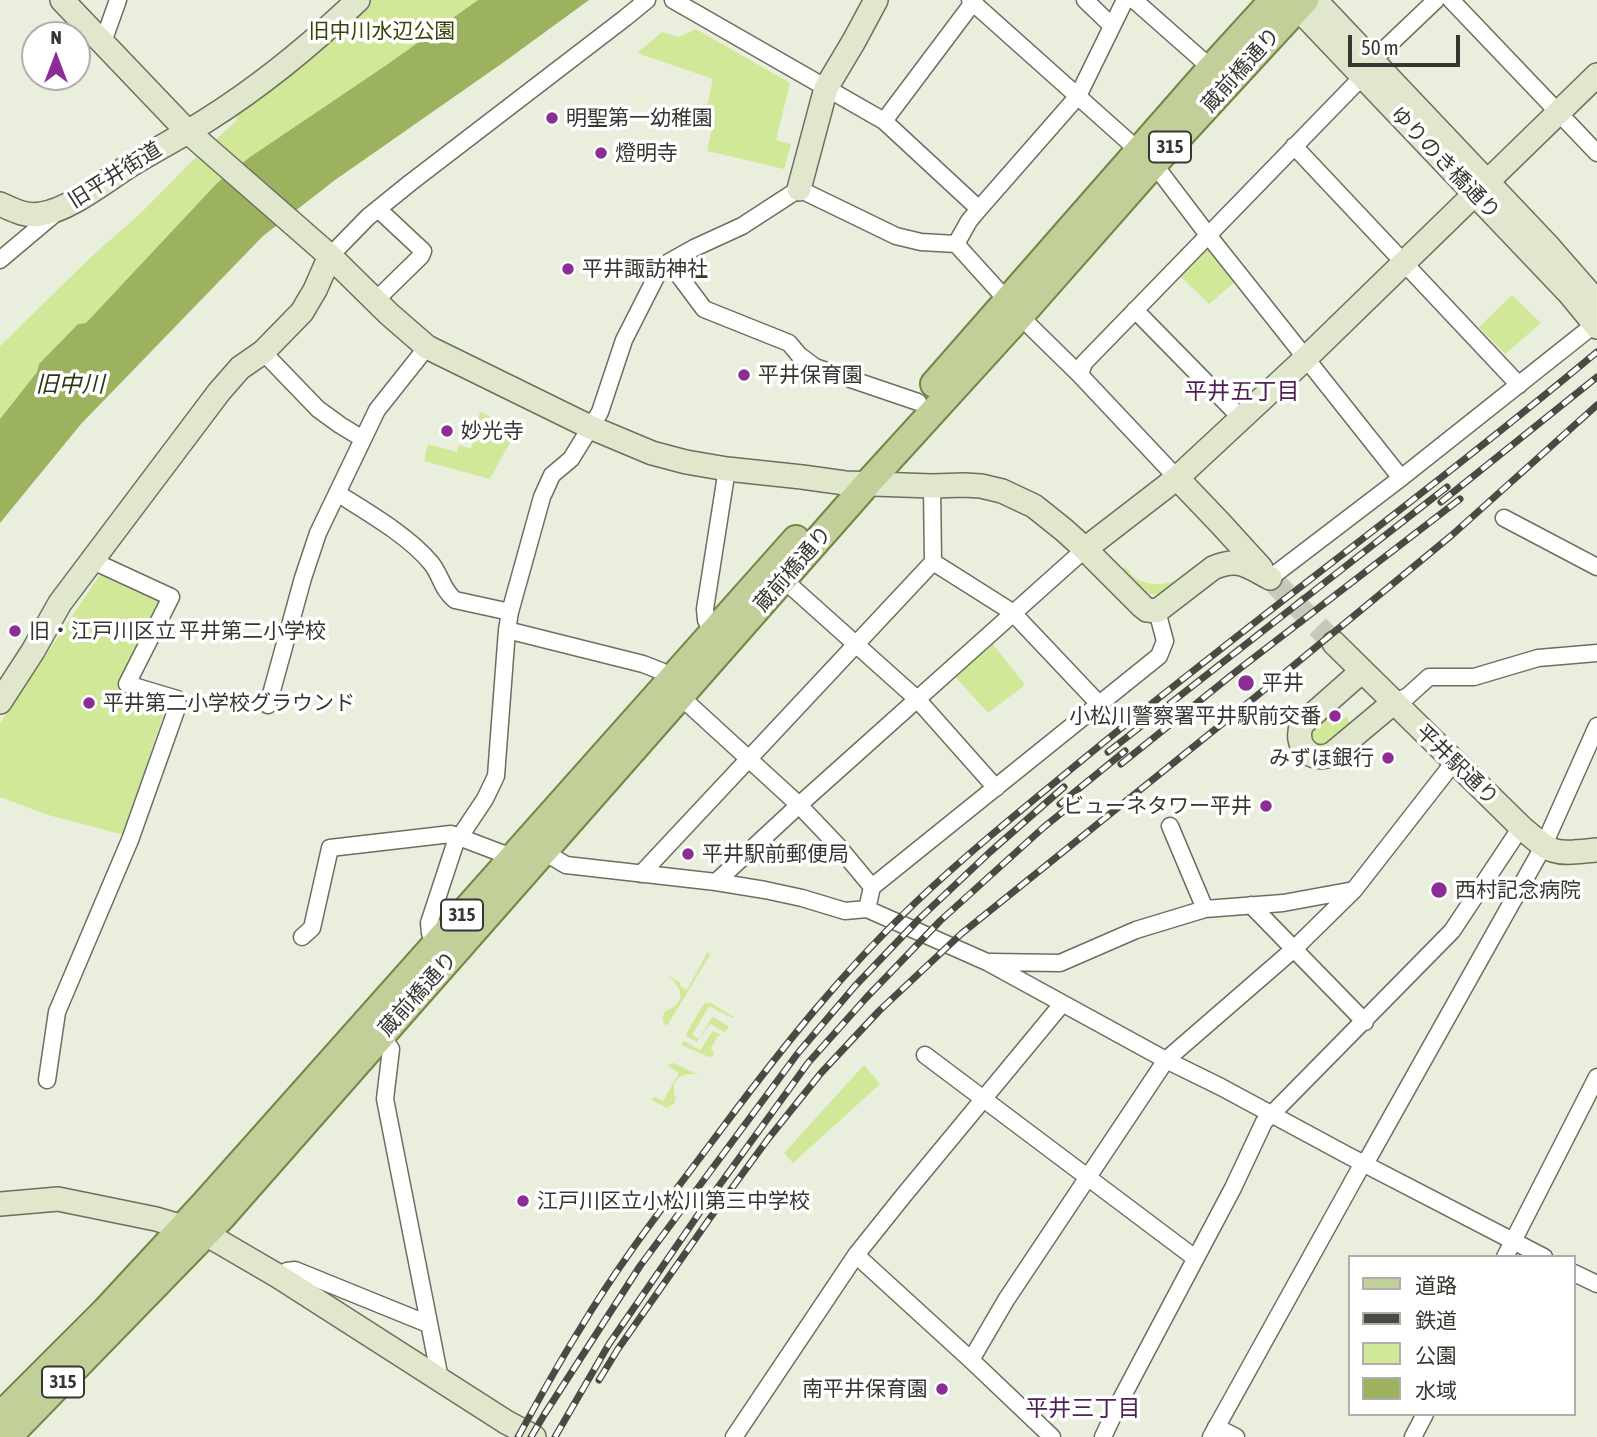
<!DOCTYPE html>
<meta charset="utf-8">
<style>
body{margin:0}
#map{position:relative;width:1597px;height:1437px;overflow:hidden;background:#e9efdc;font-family:"Asap Condensed","Noto Sans JP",sans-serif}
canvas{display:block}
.legend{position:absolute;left:1348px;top:1255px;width:228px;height:161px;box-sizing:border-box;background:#fff;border:2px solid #aeafac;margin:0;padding:9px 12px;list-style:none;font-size:21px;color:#353730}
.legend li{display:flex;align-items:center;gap:14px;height:35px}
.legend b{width:35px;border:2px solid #aeafac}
.north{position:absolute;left:21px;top:21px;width:70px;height:70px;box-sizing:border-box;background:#fff;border:2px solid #aeafac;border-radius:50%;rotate:0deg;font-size:19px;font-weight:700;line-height:28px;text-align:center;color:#353730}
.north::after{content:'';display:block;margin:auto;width:24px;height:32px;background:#8c2d96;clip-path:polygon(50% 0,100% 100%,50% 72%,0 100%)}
.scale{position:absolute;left:1348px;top:35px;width:112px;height:32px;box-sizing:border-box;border:4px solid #353730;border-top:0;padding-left:9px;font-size:21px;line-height:24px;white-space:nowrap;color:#353730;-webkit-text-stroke:5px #fff;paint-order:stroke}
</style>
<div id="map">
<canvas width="1597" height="1437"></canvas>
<ul class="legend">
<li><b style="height:9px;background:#c1cf99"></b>道路</li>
<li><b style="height:9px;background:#484b42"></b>鉄道</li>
<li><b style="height:19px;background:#d2e899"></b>公園</li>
<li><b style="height:19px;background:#9cb25f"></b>水域</li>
</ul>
<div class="north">N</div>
<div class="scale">50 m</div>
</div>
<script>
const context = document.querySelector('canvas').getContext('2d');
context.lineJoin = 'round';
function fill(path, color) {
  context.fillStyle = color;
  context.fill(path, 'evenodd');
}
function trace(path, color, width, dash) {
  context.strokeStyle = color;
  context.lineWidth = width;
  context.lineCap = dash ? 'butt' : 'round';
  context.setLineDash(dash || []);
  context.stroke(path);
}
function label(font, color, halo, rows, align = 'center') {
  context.font = font + ' "Asap Condensed","Noto Sans JP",sans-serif';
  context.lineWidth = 7;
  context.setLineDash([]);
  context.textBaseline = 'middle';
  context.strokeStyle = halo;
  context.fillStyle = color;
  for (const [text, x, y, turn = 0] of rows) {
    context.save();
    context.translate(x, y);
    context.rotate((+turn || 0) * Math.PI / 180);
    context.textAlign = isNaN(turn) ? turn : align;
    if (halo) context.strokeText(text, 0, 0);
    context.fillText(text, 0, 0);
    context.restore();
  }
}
const green = new Path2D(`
 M370,0H478L385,66L250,157L218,182L86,323L78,324L39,364L37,372L0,419V346L91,257L145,209L189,164L236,121L237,114L355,15Z
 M696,29L790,83L776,140L791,144L784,169L707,151L715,114L706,111L713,79L637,53L662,32L678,37Z
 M1209,248L1235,282L1209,304L1180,276Z
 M1512,295L1541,323L1505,354L1479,327Z
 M480,412L503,422L514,435L490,479L424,461L428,444L457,452L459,445L471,449Z
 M1196,565H1201C1186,578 1164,604 1143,591C1134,585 1126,575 1118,567L1127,568C1129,571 1131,575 1134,577C1145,586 1167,586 1178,579C1185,576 1188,569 1196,565Z
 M101,573L157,598L161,603L121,682L163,701L166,706L124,835L48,815L0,797V723Z
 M988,638L1025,685L988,713L950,671Z
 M1322,716L1333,726L1347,716L1350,725L1317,753L1307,728Z
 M707,953H709L710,955L707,960L667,1026L663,1022C663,1020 662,1017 663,1016C665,1009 667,1011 672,1008C690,997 676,982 665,974L681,983L680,986L687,990Z
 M706,1003H711L734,1017L732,1018L709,1006L692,1035L699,1039L712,1017H714L729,1027L725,1032L710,1024L697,1042L686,1036V1034L703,1005Z
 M713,1031L722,1036H718L711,1048L714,1053L713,1056L709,1057L683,1046L681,1044L684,1041L700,1050Z
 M674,1063L699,1075C687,1072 672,1076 674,1092C676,1104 678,1092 674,1104L667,1108L652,1100V1098L655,1097L663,1101L679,1073L668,1066L667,1065Z
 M864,1065L880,1084L793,1163L784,1153Z`);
const water = new Path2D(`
 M478,0H589L504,62L335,180L263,236L81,424L0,523V419L37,372L39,364L78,324L86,323L218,182L250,157L385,66Z`);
const secondaryTunnel = new Path2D(`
 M1270,578L1334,643`);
const street = new Path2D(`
 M673,0L884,121L979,209
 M970,0L1139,151
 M1085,0L1112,26
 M1134,0L1211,68
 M1451,0L1597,153
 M103,42L118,0
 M1372,61L1436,0
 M884,121L975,0
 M1294,146L1519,385
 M1154,164L1208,235L1401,478
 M956,244L969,221L979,209L1078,96L1125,0
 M330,256L368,217L410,183L625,18L647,0
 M0,260L57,212
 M669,262L704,309L789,343L799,355L815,367L918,402
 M375,301L421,256L423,251L378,209
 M1135,310L1241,418
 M263,352L318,409L340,425L363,439
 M1080,375L1084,363L1363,76
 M337,493C367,512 409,536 431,563C441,575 442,590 455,600L510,612
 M1504,518L1597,567
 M933,562L1012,612L1100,705
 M1270,578L1401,478L1595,324
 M784,580L917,699L996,788
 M507,630L643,664L661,671L671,678
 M712,632L706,620L705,609L727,469
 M681,697L799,805L838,846L872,887
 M1393,703L1408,696L1429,677H1474L1538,658L1597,653
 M268,705L303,578L318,533L377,410L427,347
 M1170,826L1205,909
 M544,852L566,865L716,882L765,890L802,898L845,911L867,909L987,962L1166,1060L1221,1087L1347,1155L1544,1257
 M641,874L933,562L932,486
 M716,882L799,805L1085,549
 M1251,905L1365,1022
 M867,909L872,887L1159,656L1165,641L1157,611
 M302,937L312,928L330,848L451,834L501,853L510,859
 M437,944L430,933L429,923L455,844L485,799L496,776L507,630L510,612L542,497L552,475L571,459L600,412L624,340L657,275L669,262L694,248L742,226L799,189L896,236L921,242L956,244L1032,328L1080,375L1177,478
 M990,962L1060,963L1136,930L1205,909L1283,903L1354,890L1454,762
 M381,1036L391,1049L385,1099L440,1379
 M925,1055L1195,1258
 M47,1080L57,1012L130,840L178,705L177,699L127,684L171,597L93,561
 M1365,1164L1543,847L1597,726
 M856,1255L904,1195L1062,1004
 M1505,1257L1597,1077
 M1574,1273L1597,1284
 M278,1276L287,1271L295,1270L428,1324
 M971,1360L1006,1300L1166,1060L1294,949L1354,890
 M1216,1427L1236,1437
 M734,1437L856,1255L971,1360L1052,1437
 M1103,1437L1118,1405L1233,1188L1264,1122L1452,931L1521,827
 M1211,1437L1363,1163
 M1413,1437L1425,1414`);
const secondary = new Path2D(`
 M62,0L187,131L330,256L389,314L427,347L590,427L652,453L686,462L727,469L802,477L845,483L932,486L964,485L981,486L1002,491L1034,506L1064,530L1085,549L1142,606L1147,610L1157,611L1213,568C1239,557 1247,566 1270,578
 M1290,0L1569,293L1597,327
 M1315,0L1549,247L1597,302
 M799,189L826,88L854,41L876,0
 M0,204C13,210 26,217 41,214C69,210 104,182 129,166C155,150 182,136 207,120C261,86 312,44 358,0
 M1177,478L1220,523L1261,568
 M1085,549L1177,478L1306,358L1597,75
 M1334,643L1521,827C1554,856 1554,854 1597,850
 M1362,671L1302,724C1293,745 1311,764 1332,754L1393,703
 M0,702L33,651L60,603L219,392L240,368L263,352L302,312L315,290L330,256
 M0,1204L58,1199L156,1219L206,1234L278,1276L506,1422L534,1437`);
const primary = new Path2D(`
 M934,384L1211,68L1273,0
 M0,1416L105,1311L205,1203L796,539
 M8,1437L222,1217L867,484L1021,315L1154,164L1305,0`);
const rail = new Path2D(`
 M1441,502L1597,377
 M1108,752L1447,487
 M1121,764L1238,670L1460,499
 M1060,804L1125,751
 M599,1380L618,1349L710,1218L768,1139L821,1073L879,1011L961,934L1259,694L1452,535L1597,405
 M518,1437C538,1401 558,1364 580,1329C622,1258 674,1193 723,1127C782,1048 843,971 915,903C973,848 1036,798 1098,747C1262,613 1434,488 1597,352
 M531,1437L544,1415L640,1266L798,1053L855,986L919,919L990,852L1064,787
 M555,1437L609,1344L700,1212L808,1063L866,998L940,921L1044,827L1075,802`);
const markers = [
 [552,118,7,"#8c2d96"],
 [601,153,7,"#8c2d96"],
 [568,269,7,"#8c2d96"],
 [744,375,7,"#8c2d96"],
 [447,431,7,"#8c2d96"],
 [15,631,7,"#8c2d96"],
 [1246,683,9,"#8c2d96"],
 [89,703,7,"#8c2d96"],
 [1335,716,7,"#8c2d96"],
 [1388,758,7,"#8c2d96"],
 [1266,806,7,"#8c2d96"],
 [688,854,7,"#8c2d96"],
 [1439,890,9,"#8c2d96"],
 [523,1201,7,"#8c2d96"],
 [942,1389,7,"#8c2d96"]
];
const shields = [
 [1170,147,42],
 [462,915,42],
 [63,1382,42]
];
const shieldNames = [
 ["315",1170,147],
 ["315",462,915],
 ["315",63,1382]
];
const parkNames = [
 ["旧中川水辺公園",382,31]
];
const streetNames = [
 ["蔵前橋通り",1241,70,-48],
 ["ゆりのき橋通り",1445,163,46],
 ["旧平井街道",115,175,-32],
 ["蔵前橋通り",793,569,-49],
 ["平井駅通り",1457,765,44],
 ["蔵前橋通り",418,994,-48]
];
const poiNames = [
 ["明聖第一幼稚園",566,118],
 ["燈明寺",615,153],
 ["平井諏訪神社",582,269],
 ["平井保育園",758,375],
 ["妙光寺",461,431],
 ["旧・江戸川区立 平井第二小学校",29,631],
 ["平井",1262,683],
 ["平井第二小学校グラウンド",103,703],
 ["小松川警察署平井駅前交番",1321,716,"right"],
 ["みずほ銀行",1374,758,"right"],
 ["ビューネタワー平井",1252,806,"right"],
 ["平井駅前郵便局",702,854],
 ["西村記念病院",1455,890],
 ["江戸川区立小松川第三中学校",537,1201],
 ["南平井保育園",928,1389,"right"]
];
const waterNames = [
 ["旧中川",70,385]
];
const neighbourhoodNames = [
 ["平井五丁目",1242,392],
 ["平井三丁目",1083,1409]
];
fill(green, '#d2e899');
fill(water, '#9cb25f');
trace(secondaryTunnel, '#c5caba', 23, [23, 11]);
trace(street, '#6a705f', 19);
trace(secondary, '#6a705f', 26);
trace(primary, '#758548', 30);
trace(street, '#fff', 16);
trace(secondary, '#e0e7cc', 23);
trace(primary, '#c1cf99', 26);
trace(rail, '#484b42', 7);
trace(rail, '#fff', 4.5, [13]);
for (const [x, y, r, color] of markers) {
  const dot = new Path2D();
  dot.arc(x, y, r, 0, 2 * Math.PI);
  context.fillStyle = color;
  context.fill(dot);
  trace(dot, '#fff', 2.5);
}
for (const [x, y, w] of shields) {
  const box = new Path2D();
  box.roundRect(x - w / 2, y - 15.5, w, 31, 5);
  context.fillStyle = '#fff';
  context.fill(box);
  trace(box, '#353730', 2);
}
label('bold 19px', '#353730', null, shieldNames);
label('21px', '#384505', '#fff', parkNames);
label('21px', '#353730', '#fff', streetNames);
label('21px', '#353730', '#fff', poiNames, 'left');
label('italic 23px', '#2e3714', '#fff', waterNames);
label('23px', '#4f2154', '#fff', neighbourhoodNames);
</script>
